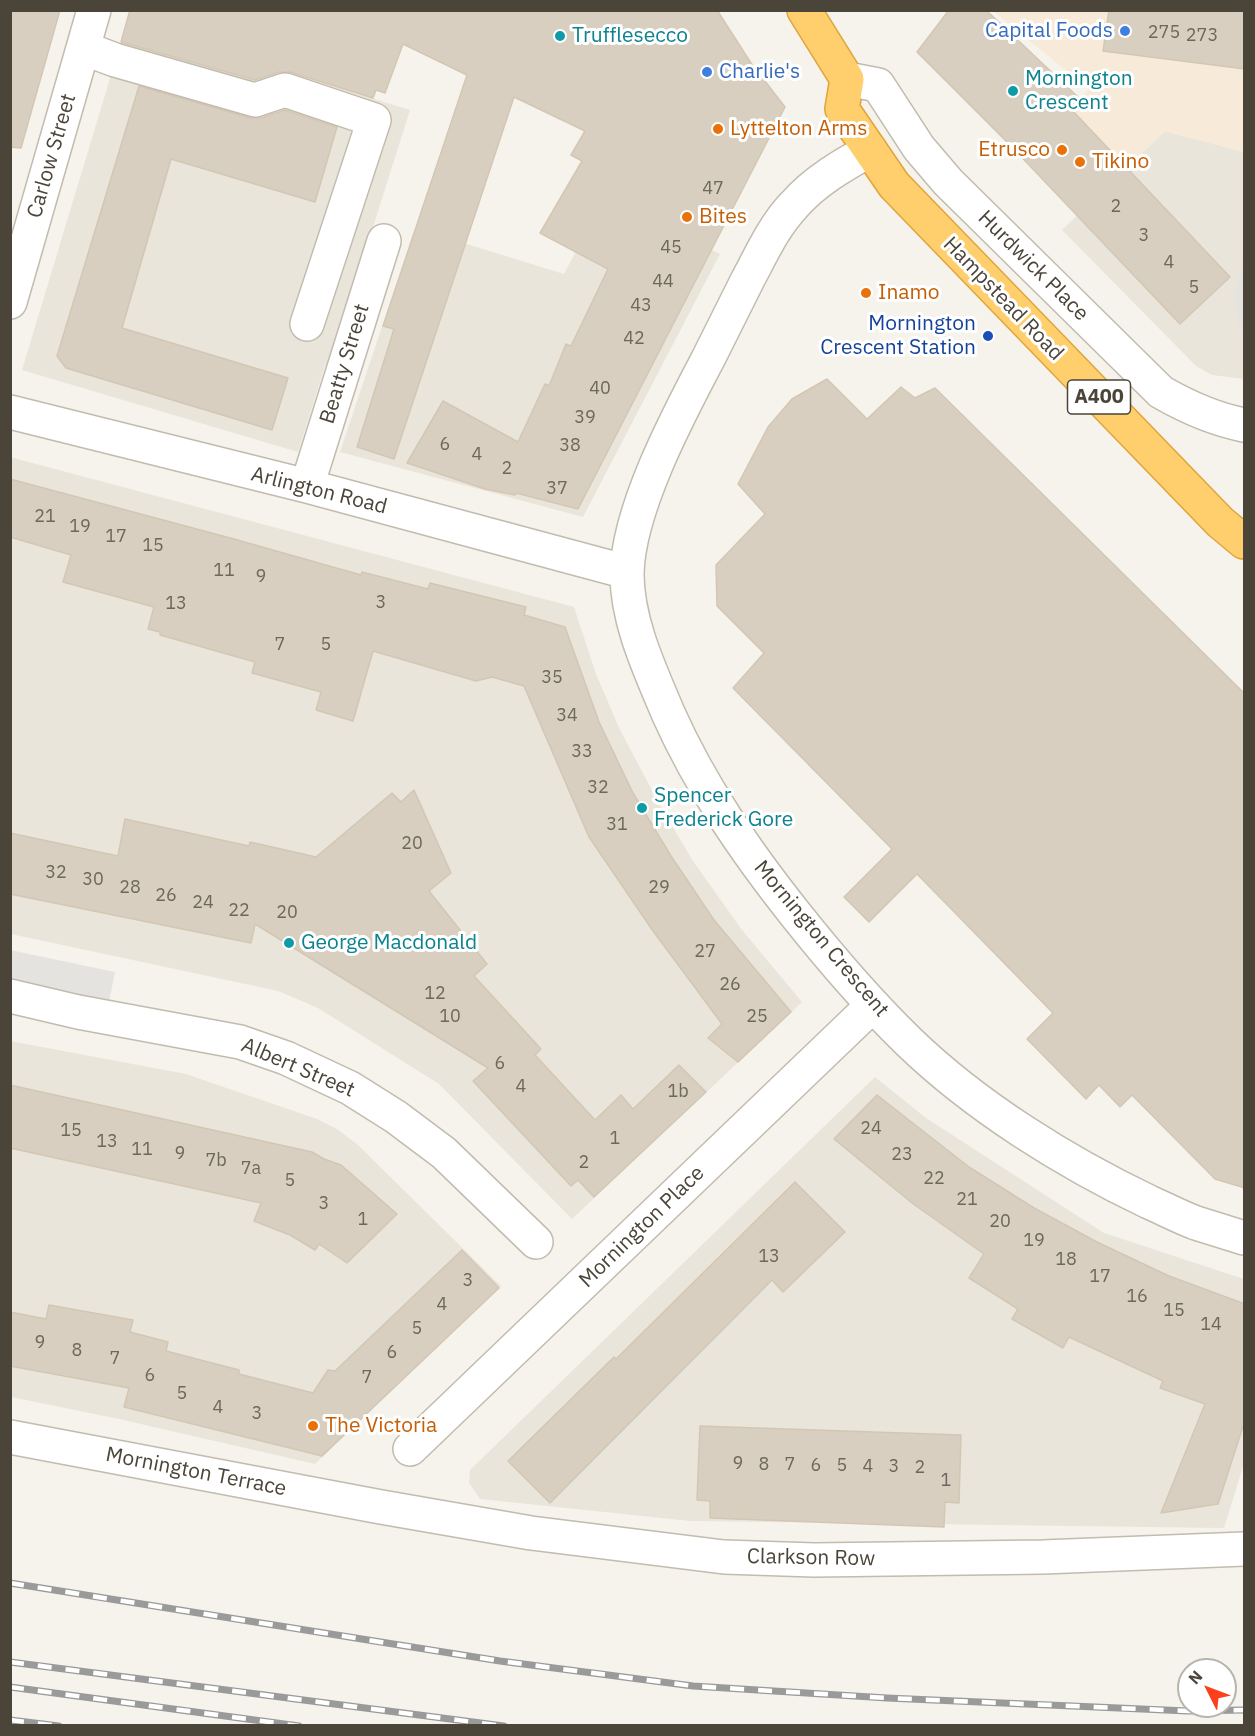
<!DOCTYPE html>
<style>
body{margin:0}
#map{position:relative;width:1255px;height:1736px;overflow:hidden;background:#f6f3ec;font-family:"IBM Plex Sans",sans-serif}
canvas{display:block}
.frame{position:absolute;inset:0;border:12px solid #4b4439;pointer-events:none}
.north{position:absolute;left:1177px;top:1658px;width:60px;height:60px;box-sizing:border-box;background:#fff;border:2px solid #b7b4b0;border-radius:50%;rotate:312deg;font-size:16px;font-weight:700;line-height:24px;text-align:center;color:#4b4439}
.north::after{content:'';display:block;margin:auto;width:21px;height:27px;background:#fc3f1d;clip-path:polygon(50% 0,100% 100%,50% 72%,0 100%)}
</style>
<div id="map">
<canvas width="1255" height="1736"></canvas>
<div class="frame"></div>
<div class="north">N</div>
</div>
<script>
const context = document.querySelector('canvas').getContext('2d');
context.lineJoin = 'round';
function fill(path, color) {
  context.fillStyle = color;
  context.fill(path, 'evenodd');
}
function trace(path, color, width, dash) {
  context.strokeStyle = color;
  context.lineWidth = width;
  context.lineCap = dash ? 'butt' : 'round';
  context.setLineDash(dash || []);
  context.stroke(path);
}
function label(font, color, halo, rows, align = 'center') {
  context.font = font + ' "IBM Plex Sans",sans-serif';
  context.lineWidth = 6;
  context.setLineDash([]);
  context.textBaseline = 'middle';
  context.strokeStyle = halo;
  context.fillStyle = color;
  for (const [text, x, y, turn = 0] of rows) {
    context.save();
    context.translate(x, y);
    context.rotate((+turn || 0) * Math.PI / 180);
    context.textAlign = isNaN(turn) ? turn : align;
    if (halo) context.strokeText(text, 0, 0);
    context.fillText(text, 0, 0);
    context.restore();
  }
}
const residential = new Path2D(`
 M127,22L410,110L332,357L325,366L298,452L22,370Z
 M1165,131L1244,152V379L1212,375L1196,366L1062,230Z
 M643,214L720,254L583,517L340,452L415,228L564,274L576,251Z
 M10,457L574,607L596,674L620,730L662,809L693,861L742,930L802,1002L572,1219L439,1084L318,1008L278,991L11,934Z
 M10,1041L186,1074L317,1119L337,1129L358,1145L501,1286L315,1464L119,1419L11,1397Z
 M875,1077L926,1118L1104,1233L1244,1279V1463L1224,1528L690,1521L480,1499L469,1483L470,1470Z`);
const commercial = new Path2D(`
 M993,11H1244V152L1165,131L1077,215L1020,156L1089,89Z`);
const parking = new Path2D(`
 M1244,254V334L1238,321L1235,296Z
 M10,950L115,972L108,1007L11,987Z`);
const building = new Path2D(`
 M10,10H60L21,148L10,147Z
 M130,10H717L751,63L785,107L578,509L516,493L515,495L485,489L407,463L443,401L518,442L545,384L549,386L566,344L571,346L608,269L540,233L582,161L571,155L585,131L514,97L394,459L357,447L394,329L383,326L467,75L403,44L385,93L376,90L373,98L290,72H279L255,80L121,42Z
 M949,10H986L1079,98L1070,108L1230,277L1180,324L1011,146L917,52Z
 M1109,10H1245V69L1103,51Z
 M139,86L250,118H261L285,110L337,127L315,202L171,159L122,328L288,378L272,430L66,368L57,356Z
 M827,379L867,419L901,387L915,398L935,388L1245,694V1188L1215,1179L1132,1095L1120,1107L1099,1085L1086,1099L1027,1039L1053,1013L917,874L869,922L844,897L892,849L733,688L764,653L717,606L716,565L765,514L738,484L768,427L792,399Z
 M10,479L234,539L361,575L362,572L428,589L430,583L526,607L524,615L565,627L599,722L633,793L671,856L714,920L791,1012L738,1062L708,1038L722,1024L653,931L589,837L524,686L492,677L476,681L373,651L353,721L316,710L321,692L252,673L255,662L160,635V632L148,629L154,607L63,582L71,555L10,537Z
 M414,790L451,873L429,891L487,964L474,976L541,1049L535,1055L595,1120L621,1095L633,1109L679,1065L706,1092L594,1197L578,1180L571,1186L473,1081L488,1068L255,924L251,943L10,894V833L118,856L125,819L249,846L250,842L316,857L392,793L401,802Z
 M10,1085L312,1152L324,1159L341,1165L397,1214L347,1263L319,1244L315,1250L290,1235L254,1221L261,1203L10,1148Z
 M877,1095L969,1167L1034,1208L1097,1242L1169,1276L1245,1304V1420L1218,1504L1161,1513L1205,1404L1160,1388L1163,1381L1069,1337L1063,1348L1012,1319L1018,1309L969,1278L984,1254L912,1203L834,1139Z
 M795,1182L845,1232L783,1292L772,1280L550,1503L508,1461L614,1357L616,1359Z
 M462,1250L499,1288L322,1456L124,1407L129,1388L10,1366V1312L46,1319L49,1305L133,1320L130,1332L168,1342L166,1351L239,1370V1374L313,1393L328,1370L335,1371Z
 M700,1426L961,1435L959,1503L945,1502L944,1527L710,1518V1501L697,1500Z`);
const minor = new Path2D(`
 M83,48L115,60L255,100L285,90L374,120L307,324
 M847,79L878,85L919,148L948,182L1161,392C1187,407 1214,419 1244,425
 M870,150C843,165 815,181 794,205C774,226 762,253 748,279C735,305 722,331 709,357C679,414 628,509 627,574C627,622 650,670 668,713C701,787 746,852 796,915C831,959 868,1002 908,1041C975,1106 1065,1162 1149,1202C1165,1209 1180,1217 1196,1223C1212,1228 1228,1233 1244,1238
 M10,302L94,10
 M10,412L307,486L627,572
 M307,486L384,241
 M10,996L78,1012L240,1042L286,1058L350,1088L396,1117L444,1153L536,1242
 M10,1437L381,1507L531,1533L724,1557L814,1560L1043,1557L1244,1549
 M410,1449L873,1005`);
const highway = new Path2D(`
 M804,10L847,79L842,109L894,185L1220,522L1244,542`);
const rail = new Path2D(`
 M10,1583L500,1661L693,1686L887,1698L1188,1711L1244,1710
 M10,1662L504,1726
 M10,1687L299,1726
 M10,1720L59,1726`);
const markers = [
 [1125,31,6,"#3f7fe0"],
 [560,36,6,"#0f9aa8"],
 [707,72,6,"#3f7fe0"],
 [1013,91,6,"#0f9aa8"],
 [718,129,6,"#e8710a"],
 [1062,150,6,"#e8710a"],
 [1080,162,6,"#e8710a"],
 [687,217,6,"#e8710a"],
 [866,293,6,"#e8710a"],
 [988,336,6,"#1a4fb4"],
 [642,808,6,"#0f9aa8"],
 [289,943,6,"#0f9aa8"],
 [313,1426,6,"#e8710a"]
];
const numberNames = [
 ["275",1164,33],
 ["273",1202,36],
 ["47",713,189],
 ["2",1116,207],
 ["3",1144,236],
 ["45",671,248],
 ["4",1169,263],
 ["44",663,282],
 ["5",1194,288],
 ["43",641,306],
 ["42",634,339],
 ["40",600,389],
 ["39",585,418],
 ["6",445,445],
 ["38",570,446],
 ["4",477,455],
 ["2",507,469],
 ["37",557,489],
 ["21",45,517],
 ["19",80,527],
 ["17",116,537],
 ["15",153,546],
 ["11",224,571],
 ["9",261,577],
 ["3",381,603],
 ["13",176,604],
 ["7",280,645],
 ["5",326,645],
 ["35",552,678],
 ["34",567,716],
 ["33",582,752],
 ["32",598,788],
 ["31",617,825],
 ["20",412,844],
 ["32",56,873],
 ["30",93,880],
 ["28",130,888],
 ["29",659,888],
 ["26",166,896],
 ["24",203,903],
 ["22",239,911],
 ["20",287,913],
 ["27",705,952],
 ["26",730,985],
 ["12",435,994],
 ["10",450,1017],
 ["25",757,1017],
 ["6",500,1064],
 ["4",521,1087],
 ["1b",678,1092],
 ["24",871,1129],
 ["15",71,1131],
 ["1",615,1139],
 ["13",107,1142],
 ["11",142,1150],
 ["9",180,1154],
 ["23",902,1155],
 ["7b",216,1161],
 ["2",584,1163],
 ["7a",251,1169],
 ["22",934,1179],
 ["5",290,1181],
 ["21",967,1200],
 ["3",324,1204],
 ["1",363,1220],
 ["20",1000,1222],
 ["19",1034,1241],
 ["13",769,1257],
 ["18",1066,1260],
 ["17",1100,1277],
 ["3",468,1281],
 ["16",1137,1297],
 ["4",442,1305],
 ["15",1174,1311],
 ["14",1211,1325],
 ["5",417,1329],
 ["9",40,1343],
 ["8",77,1351],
 ["6",392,1353],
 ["7",115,1359],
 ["6",150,1376],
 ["7",367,1378],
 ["5",182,1394],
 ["4",218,1408],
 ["3",257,1414],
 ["9",738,1464],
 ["8",764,1465],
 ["7",790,1465],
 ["6",816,1466],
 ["5",842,1466],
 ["4",868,1467],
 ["3",894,1467],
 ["2",920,1468],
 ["1",946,1481]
];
const shields = [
 [1099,397,63]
];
const shieldNames = [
 ["A400",1099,397]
];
const shopNames = [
 ["Capital Foods",1113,31],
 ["Charlie's",719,72,"left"]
];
const cultureNames = [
 ["Trufflesecco",572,36],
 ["Mornington",1025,79],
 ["Crescent",1025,103],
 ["Spencer",654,796],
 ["Frederick Gore",654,820],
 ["George Macdonald",301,943]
];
const foodNames = [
 ["Lyttelton Arms",730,129],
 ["Etrusco",1050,150,"right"],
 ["Tikino",1092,162],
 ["Bites",699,217],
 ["Inamo",878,293],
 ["The Victoria",325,1426]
];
const streetNames = [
 ["Carlow Street",52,156,-74],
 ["Hurdwick Place",1033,266,45],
 ["Hampstead Road",1003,299,46],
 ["Beatty Street",345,364,-73],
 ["Arlington Road",319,491,14],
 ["Mornington Crescent",821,939,50],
 ["Albert Street",298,1068,23],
 ["Mornington Place",642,1227,-44],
 ["Mornington Terrace",196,1472,11],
 ["Clarkson Row",811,1558,1]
];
const transitNames = [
 ["Mornington",976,324],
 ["Crescent Station",976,348]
];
fill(residential, '#eae5da');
fill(commercial, '#f7ead8');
fill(parking, '#e5e3e0');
fill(building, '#d8cfc1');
trace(building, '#d3c7b4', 1.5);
trace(minor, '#c2bbae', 36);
trace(highway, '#e0a43c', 36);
trace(minor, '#fff', 33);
trace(highway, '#ffcf6e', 33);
trace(rail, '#9a9a9a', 7);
trace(rail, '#fff', 4.5, [14]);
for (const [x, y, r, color] of markers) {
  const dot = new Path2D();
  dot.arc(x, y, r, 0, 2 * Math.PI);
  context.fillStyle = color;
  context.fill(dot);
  trace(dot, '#fff', 2);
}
label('18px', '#6e675b', null, numberNames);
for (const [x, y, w] of shields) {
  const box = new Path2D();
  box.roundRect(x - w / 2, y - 17, w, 34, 4.5);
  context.fillStyle = '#fff';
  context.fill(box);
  trace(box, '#4b4439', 1.5);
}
label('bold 20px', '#4b4439', null, shieldNames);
label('21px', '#366cbe', '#fff', shopNames, 'right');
label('21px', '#0d838f', '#fff', cultureNames, 'left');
label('21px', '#c56008', '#fff', foodNames, 'left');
label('21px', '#4b4439', '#fff', streetNames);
label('21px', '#164399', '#fff', transitNames, 'right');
</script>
